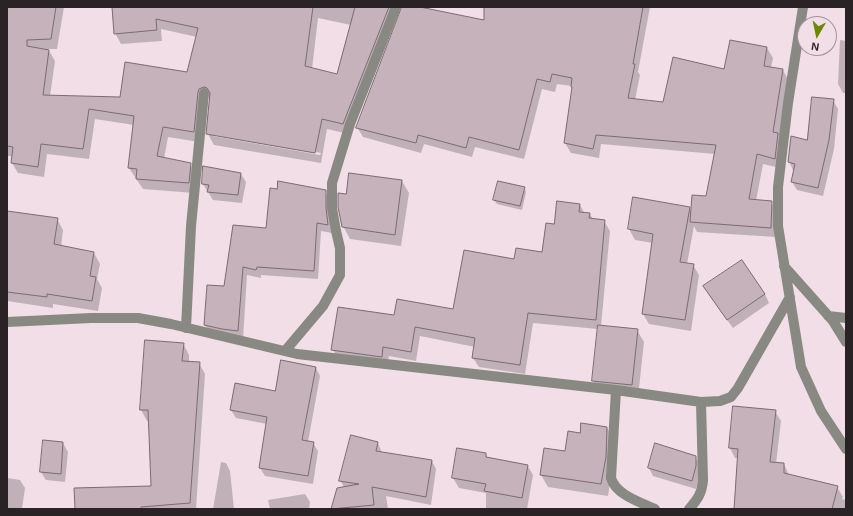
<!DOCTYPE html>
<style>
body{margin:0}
#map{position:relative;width:853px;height:516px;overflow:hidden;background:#f1dee6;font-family:Helvetica,sans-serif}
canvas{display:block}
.frame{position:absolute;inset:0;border:8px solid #2a2326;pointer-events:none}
.north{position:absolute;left:797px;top:16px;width:40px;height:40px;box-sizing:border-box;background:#f1dee6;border:1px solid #a19399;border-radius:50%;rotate:189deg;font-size:11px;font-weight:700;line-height:16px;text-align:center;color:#2a2326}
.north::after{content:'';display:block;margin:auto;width:14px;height:18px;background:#6c8800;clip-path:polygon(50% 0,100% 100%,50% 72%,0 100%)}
</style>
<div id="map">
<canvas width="853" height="516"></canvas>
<div class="frame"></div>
<div class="north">N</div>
</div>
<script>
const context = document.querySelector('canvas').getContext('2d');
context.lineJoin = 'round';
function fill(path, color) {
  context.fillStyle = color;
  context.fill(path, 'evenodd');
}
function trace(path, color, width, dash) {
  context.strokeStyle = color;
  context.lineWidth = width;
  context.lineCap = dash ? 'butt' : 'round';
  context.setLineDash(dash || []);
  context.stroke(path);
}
const shadow = new Path2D(`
 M7,7H64L57,49H48L55,61L50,96L120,98L187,73L197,37L161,29L162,41L121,44L115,33L113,7H395L349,134L327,129L321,163L214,145L208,134L211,96L205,99L199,142L168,137L164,159L190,164L196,174L194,193L143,189L129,168L134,125L95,119L89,159L47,154L44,177L18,173L12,163V156H7ZM318,18L351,25L338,75L312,69ZM213,134L321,153L320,155L213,136Z
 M403,7H415L485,21V7H650L638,72L640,75L635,100L664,103L767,48L773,58L771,68L783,70L788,80L780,168L763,164L756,201L771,202L777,212L776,237L697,232L694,226L687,264L693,265L699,275L691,331L649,324L643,314L653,243L635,240L629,229L689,208L692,213L707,197L715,154L601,144L599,158L571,153L565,143L573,88L572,86L557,84L555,92L542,89L524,159L475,147L472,157L424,144L421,153L363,137L357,127Z
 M840,40L846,41V93H843L838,84Z
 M833,100L838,109L834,149L823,196L797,190L792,182L795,170H793L789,162L808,141Z
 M204,167L241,174L246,182L242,203L213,200L203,184Z
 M350,174L402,181L409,193L401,246L350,239L343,226Z
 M524,188L526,192L522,210L497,204L494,200Z
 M325,191L330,200L332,233L321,231L318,279L261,275V278L247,275L243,339L210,333L205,325L224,287L267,229Z
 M580,205L585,214H590L593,219L604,221L610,231L601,326L637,330L644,342L638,397L600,392L593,380L598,329L533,323L525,374L479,367L473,358L475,347L420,336L416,361L389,356L387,366L338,359L333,350L395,316L454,311L515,260L543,253L555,225Z
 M7,212L57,219L63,230L61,247L94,253L100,264L97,279L102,288L98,311L53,304V308L7,301Z
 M765,294L769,303L733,328L709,295Z
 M183,343L189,355V363H199L205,374L196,509H76L152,486L149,421H147L141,410Z
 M316,368L320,376L308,442L313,443L318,451L313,484L265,476L260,468L267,424L236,418L231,410L276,392Z
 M734,407L775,411L781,421L776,464H784L789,475L837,487L843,497L842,499L846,500V509H735L739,458H735L730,448Z
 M607,428L614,440L612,469L608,496L548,487L541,475L545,449L566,452L581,434Z
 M63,443L68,452L65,482L46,480L41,472Z
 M378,443L382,453L432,461L436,469L431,505L386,496L388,509H332L338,488L344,487L340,480Z
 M486,454L488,459L527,465L533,475L527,509H486V493L459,488L453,478Z
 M695,457L700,465V475L696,489L653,476L649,468Z
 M221,462L226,463L230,471L234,509H213Z
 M7,478L20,480L25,488L22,509H7Z
 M305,494L310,502L309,509H270L268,500Z`);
const building = new Path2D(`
 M7,7H56L51,39L27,40V46L49,50L43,95L120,97L125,62L187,72L198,28L156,19L157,30L114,34L112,7H313L305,66L337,74L355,7H389L343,124L322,119L315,153L206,134L210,93L207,88L204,87L199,89L198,92L194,132L163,127L157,156L191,163L189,183L136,179L137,169L128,168L134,116L89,109L83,149L41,144L38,167L11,163L13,147L7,146Z
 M402,7H420L484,20V7H643L633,64H635L628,98L663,102L673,57L724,69L730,40L767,47L764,66L783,69L773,132L778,133L775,159L757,154L749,199L772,201L771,228L690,222L692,195L706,196L716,145L596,135L593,149L564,143L572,87H571L572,78L552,74L550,82L537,79L519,150L469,137L466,148L418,135L416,143L356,128Z
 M812,97L834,99L829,140L818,188L791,182L795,164L788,162L791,136L807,140Z
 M203,166L241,173L238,195L207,192L209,185L202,184Z
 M349,173L402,180L395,235L342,227L338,207V193L346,194Z
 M278,181L326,190V208L328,225L317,223L314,271L257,267L256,270L243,267L238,331L222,329L204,325L207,285L224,286L233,225L266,228L270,188L277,189Z
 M498,181L525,187L520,206L493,200Z
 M633,197L690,207L680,262L694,264L685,320L642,314L653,234L628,229Z
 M557,201L580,204L579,212L590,213L589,218L605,220L596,320L528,313L520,365L472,358L475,338L415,327L411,352L383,347L382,357L331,350L338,307L394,315L397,299L453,309L464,250L514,259L516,248L542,252L546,223L554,224Z
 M7,211L58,218L54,244L94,252L90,276L96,277L92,301L47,294V297L7,292Z
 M742,260L765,294L727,320L703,286Z
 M598,325L638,329L632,385L592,381Z
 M145,340L184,343L182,361L200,362L190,503L141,507V509H75L74,488L151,486L148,410H140Z
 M281,360L316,367L302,440L314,442L308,476L259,468L267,417L230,410L235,383L275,391Z
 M733,406L776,410L770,462L784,463V473L838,486L832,509H734L738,449L729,448Z
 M581,423L607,427L606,457L601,484L540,475L544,448L565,451L568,431L580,433Z
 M351,435L378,442L376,451L432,460L426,497L372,487L374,505L331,509L337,488L359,484L339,481Z
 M43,440L63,442L61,474L40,472Z
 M655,443L696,456V466L692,481L648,468Z
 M457,448L486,453V457L528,465L522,498L484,491L486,484L452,478Z`);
const minor = new Path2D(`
 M803,7L788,103L778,187V226L801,367L821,411L846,449
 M784,266L833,321L846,342
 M828,316L846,318
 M7,322L91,318H138L171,324L297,354L616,390L701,402L720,401L731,397L738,388L790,297
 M186,328L191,226L204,93
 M285,351L323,306L340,275V248L336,231L332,208V183L350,124L396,7
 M616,390L611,478C616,495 640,502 655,509
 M689,509C698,499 702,493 703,480L701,402`);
fill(shadow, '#0003');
fill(building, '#c5b2bb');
trace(building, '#7b6a72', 1);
trace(minor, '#878982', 10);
</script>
